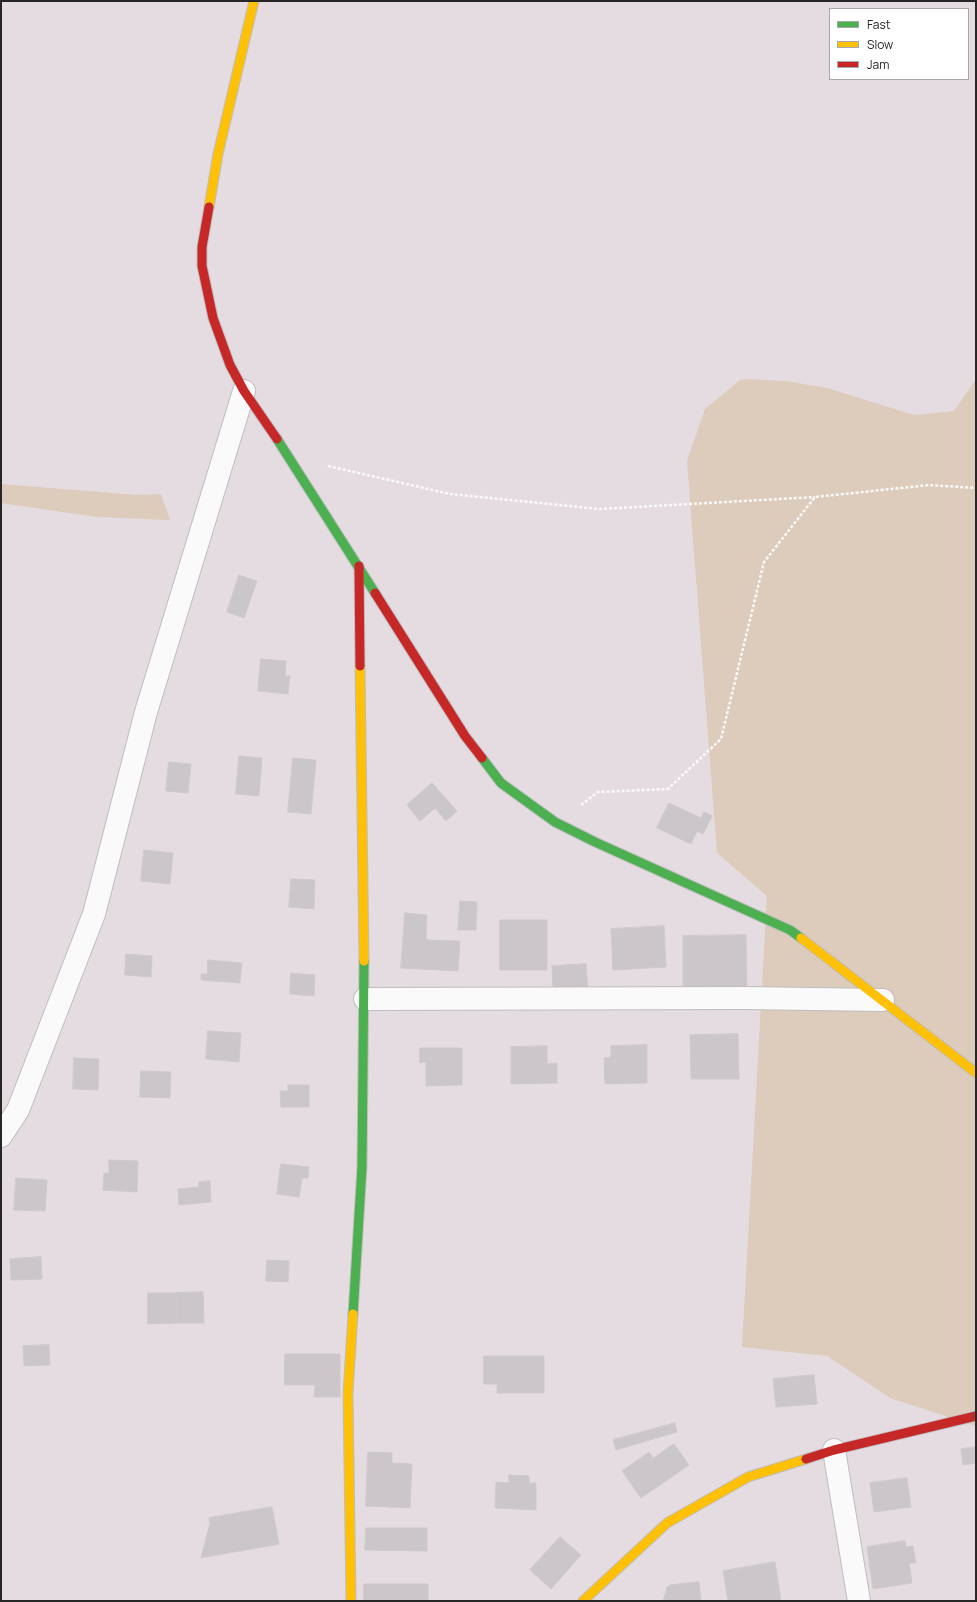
<!DOCTYPE html>
<style>
body{margin:0}
#map{position:relative;width:977px;height:1602px;overflow:hidden;background:#e4dce0;font-family:Manrope,sans-serif}
canvas{display:block}
.frame{position:absolute;inset:0;border:2px solid #262626;pointer-events:none}
.legend{position:absolute;left:829px;top:8px;width:140px;height:72px;box-sizing:border-box;background:#fff;border:1px solid #a8a8a8;margin:0;padding:5px 7px;list-style:none;font-size:12px;color:#262626}
.legend li{display:flex;align-items:center;gap:8px;height:20px}
.legend b{width:20px;border:1px solid #a8a8a8}
</style>
<div id="map">
<canvas width="977" height="1602"></canvas>
<div class="frame"></div>
<ul class="legend">
<li><b style="height:5px;background:#4caf50"></b>Fast</li>
<li><b style="height:5px;background:#ffc107"></b>Slow</li>
<li><b style="height:5px;background:#c62828"></b>Jam</li>
</ul>
</div>
<script>
const context = document.querySelector('canvas').getContext('2d');
context.lineJoin = 'round';
function fill(path, color) {
  context.fillStyle = color;
  context.fill(path, 'evenodd');
}
function trace(path, color, width, dash) {
  context.strokeStyle = color;
  context.lineWidth = width;
  context.lineCap = dash ? 'butt' : 'round';
  context.setLineDash(dash || []);
  context.stroke(path);
}
const green = new Path2D(`
 M745,379L786,381L827,388L914,415L954,411L976,379V1426L890,1398L827,1356L742,1347L767,896L717,853L687,461L705,409L739,381Z
 M1,484L137,495L161,494L170,520L96,517L1,503Z`);
const building = new Path2D(`
 M239,575L257,581L244,618L227,612Z
 M261,659L286,661L285,676H290L288,694L258,691Z
 M239,756L262,758L259,796L236,794Z
 M293,758L316,760L311,814L288,812Z
 M169,762L191,764L188,793L166,791Z
 M432,783L457,811L446,821L435,808L420,821L407,805Z
 M669,803L701,818L704,812L712,816L703,834L697,831L691,844L657,828Z
 M144,850L173,853L170,884L141,881Z
 M291,879L315,880L314,909L289,907Z
 M460,901L477,902L476,930H458Z
 M405,913L427,915L426,938L428,940L460,941L458,971L401,968Z
 M500,920H547V970H500Z
 M664,926L666,967L613,970L611,929Z
 M746,935L747,988H683V936Z
 M126,954L152,956L151,977L125,975Z
 M208,960L242,963L240,983L201,980V974H207Z
 M586,964L588,990L553,991L552,966Z
 M291,973L315,975L314,996L290,994Z
 M208,1031L241,1033L239,1062L206,1059Z
 M738,1034L739,1079H691L690,1035Z
 M647,1045V1083L605,1084L604,1058L611,1057V1046Z
 M547,1046V1064L557,1063V1083L511,1084V1047Z
 M420,1048H462V1085L426,1086V1062L420,1063Z
 M74,1058L99,1059L98,1090L73,1089Z
 M141,1071L171,1072L170,1098L140,1097Z
 M288,1085H309V1107H281L280,1091H288Z
 M109,1160L138,1161L137,1192L103,1190L104,1173H109Z
 M281,1164L309,1167L308,1178H302L299,1197L277,1194Z
 M16,1178L47,1180L45,1211L14,1210Z
 M210,1181L211,1202L179,1205L178,1189L199,1187V1182Z
 M41,1257L42,1279L11,1280L10,1259Z
 M267,1260L289,1261L288,1282L266,1281Z
 M203,1292L204,1323H176V1293Z
 M148,1293H176V1323L148,1324Z
 M49,1345L50,1365L24,1366L23,1346Z
 M285,1354H340V1397H314L315,1385H285Z
 M484,1356H544V1393H497V1384H484Z
 M814,1375L817,1404L776,1407L773,1379Z
 M675,1423L677,1432L616,1450L613,1440Z
 M674,1444L689,1465L641,1498L622,1471L649,1452L653,1458Z
 M976,1447V1463L963,1465L961,1449Z
 M368,1452L392,1453V1463L412,1464L410,1508L366,1506Z
 M509,1475L529,1476V1483H536V1510L495,1508L496,1482L509,1483Z
 M907,1478L911,1507L874,1512L870,1483Z
 M272,1507L279,1544L201,1558L210,1523L209,1518Z
 M366,1528H427V1551L365,1550Z
 M560,1537L581,1555L551,1589L530,1570Z
 M905,1541L906,1547L913,1546L916,1563H909L912,1583L873,1589L867,1547Z
 M775,1562L781,1601H728L723,1571Z
 M699,1582L701,1601H663L667,1587L670,1585Z
 M364,1584H428V1601H364Z`);
const path = new Path2D(`
 M328,466L450,494L600,509L815,497
 M581,805L598,792L668,789L721,739L764,562L815,497L929,485L976,488`);
const street = new Path2D(`
 M365,999L743,998L883,1000
 M1,1136L18,1110L94,914L146,712L244,391
 M834,1450L859,1601`);
const fast = new Path2D(`
 M277,439L375,593
 M482,758L501,783L555,822L595,842L790,930L801,938
 M353,1314L362,1167L364,961`);
const slow = new Path2D(`
 M209,207L218,154L254,1
 M360,666L364,961
 M801,938L976,1073
 M351,1601L348,1393L353,1314
 M583,1601L667,1523L748,1477L806,1459`);
const jam = new Path2D(`
 M209,207L202,247V266L213,318L230,365L244,391L277,439
 M359,566L360,666
 M375,593L465,736L482,758
 M806,1459L834,1450L976,1416`);
fill(green, '#dcb');
fill(building, '#cbc6c9');
trace(building, '#cfc9cc', 1);
trace(street, '#bebdbf', 24);
trace(fast, '#bebdbf', 11);
trace(slow, '#bebdbf', 11);
trace(jam, '#bebdbf', 11);
trace(path, '#fbfafa', 2.5, [3, 2]);
trace(street, '#fbfafa', 22);
trace(fast, '#4caf50', 9);
trace(slow, '#ffc107', 9);
trace(jam, '#c62828', 9);
</script>
